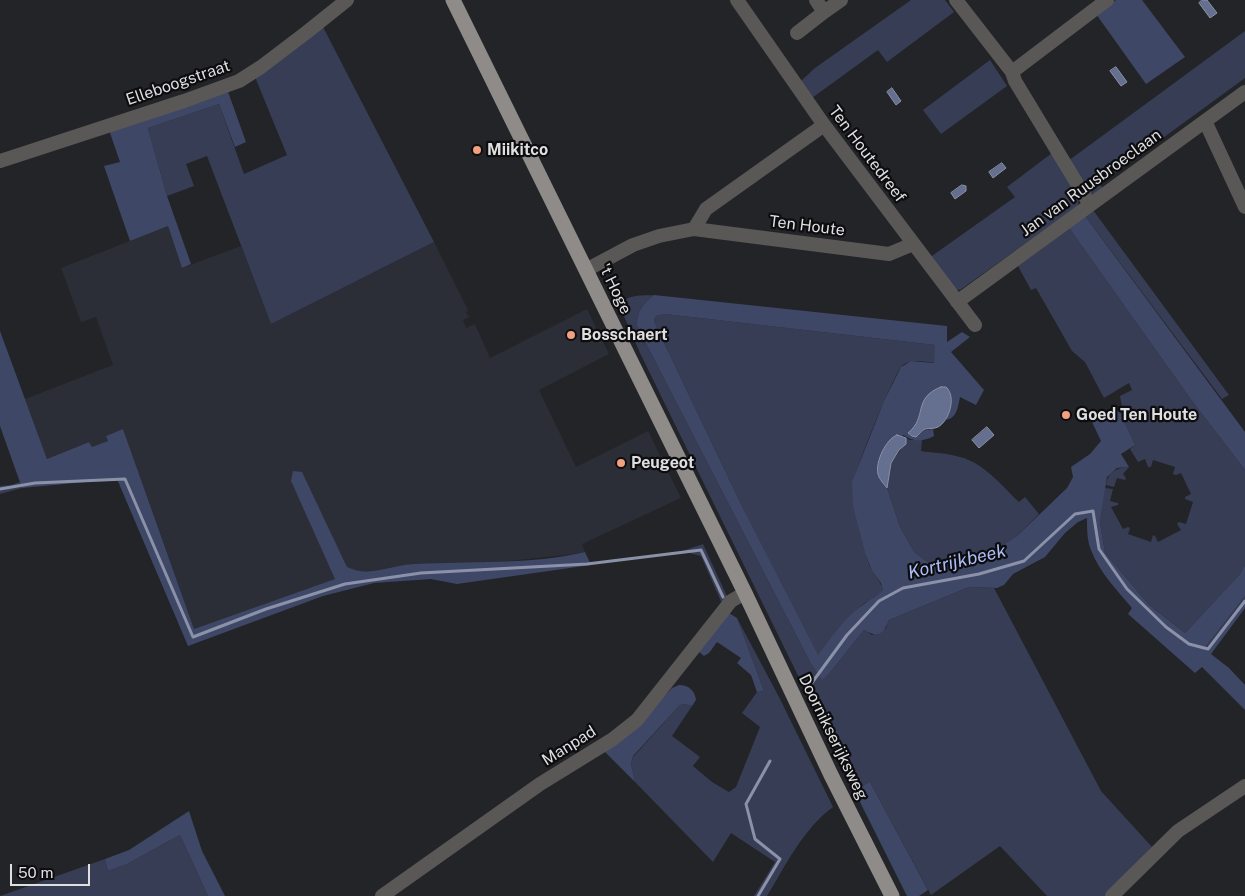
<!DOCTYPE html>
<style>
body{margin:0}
#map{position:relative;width:1245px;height:896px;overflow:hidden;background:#232427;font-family:"Public Sans",sans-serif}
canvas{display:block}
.scale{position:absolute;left:10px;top:864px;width:80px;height:22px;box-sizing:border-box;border:2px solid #dfdfe1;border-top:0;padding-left:6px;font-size:15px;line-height:18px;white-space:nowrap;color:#dfdfe1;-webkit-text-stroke:4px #0d0d0f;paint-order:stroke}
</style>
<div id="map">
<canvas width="1245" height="896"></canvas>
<div class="scale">50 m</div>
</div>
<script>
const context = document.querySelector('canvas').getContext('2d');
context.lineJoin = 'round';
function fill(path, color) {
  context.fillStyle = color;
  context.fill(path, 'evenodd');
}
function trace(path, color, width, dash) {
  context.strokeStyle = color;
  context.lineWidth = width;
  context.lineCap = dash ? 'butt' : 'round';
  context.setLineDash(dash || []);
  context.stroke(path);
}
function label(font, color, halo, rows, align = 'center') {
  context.font = font + ' "Public Sans",sans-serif';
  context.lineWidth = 4.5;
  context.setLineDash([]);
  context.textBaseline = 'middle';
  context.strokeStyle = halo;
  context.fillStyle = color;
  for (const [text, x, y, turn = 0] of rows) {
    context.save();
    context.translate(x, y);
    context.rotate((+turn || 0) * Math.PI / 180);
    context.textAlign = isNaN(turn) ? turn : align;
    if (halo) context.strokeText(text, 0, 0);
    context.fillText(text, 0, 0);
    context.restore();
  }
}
const built = new Path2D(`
 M168,226L182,268L241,246L271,324L434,242L468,310L466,312L468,316H471L463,320L466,328L475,324L490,358L587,309L609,354L539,390L576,467L648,431L681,498L582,544L585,552L574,554L491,563L412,564L384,570L357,572L347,567L302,473L291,481L336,579L194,629L123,429L106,436L108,441L92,448L89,442L47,459L25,399L113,365L96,317L81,322L61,268Z`);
const green = new Path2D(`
 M911,0H945L954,12L887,62L878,50L812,98L801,81L815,68Z
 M323,27L434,242L271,324L207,156L186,164L194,186L167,196L148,128L219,104L244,174L287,155L255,77Z
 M1245,31V78L1100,184L1103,189L1097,194H1090L1068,161Z
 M990,60L1007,86L941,134L923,110Z
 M1052,153L1079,195L1078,206L960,290L953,289L929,258L1015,197L1007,187Z
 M1093,210L1229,395L1222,399L1085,216Z
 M1069,228L1192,401L1245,470V565L1240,574L1185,633L1149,605L1105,553L1100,522L1105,488L1113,489L1110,501L1118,503V505L1111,507L1123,529L1128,527L1130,528L1128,534L1151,542L1153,535L1155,536L1158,542L1181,530L1177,524L1179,522L1186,524L1193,502L1185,499V497L1191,494L1181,473L1176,475L1173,474L1175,467L1153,460L1151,467H1148L1145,459L1138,462L1130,449L1135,445L1119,410L1122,407L1120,396L1132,390L1129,383L1104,398L1085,362L1072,351L1036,288L1031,290L1018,266Z
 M654,295C643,303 636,313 637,326L810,662L822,679L832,670L864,630L872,635L886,628L889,620L969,587L994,588L1101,791L1152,847L1108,896H1047L1000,846L931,895L870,782L854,790L640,353L620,307C626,293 642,296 654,295Z
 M665,314L935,345V363C924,362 911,358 902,366C894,373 852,477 853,486C855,513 861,541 870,567C874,576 881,581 883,590C877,598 868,599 861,606C845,621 831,638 818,656L739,500L657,328L654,320L656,316Z
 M906,438L910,440H922L921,451C934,453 947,453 960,457C984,463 1002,486 1019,502L1025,497L1039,514L1017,536L991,552L961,563L946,566L929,563L914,552L900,527L887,488L891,463L906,442Z
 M1129,467L1123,474L1126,478L1125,480L1117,478L1114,487L1106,485C1108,471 1117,468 1129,467Z
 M20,482L22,488L0,494V486L11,485Z
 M703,544L726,594L727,600L723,606L701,556L682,551Z
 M1245,596V601L1208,651L1204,649Z
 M737,618L780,699L833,807C803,829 786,865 767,896H754L775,862L731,833L713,862L635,782L631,764L633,757L680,705L685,704L692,706L672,736L700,757L693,766L712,782L729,792L736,787L760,727L742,713L757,692L764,691Z
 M180,835L208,896H0L105,859L108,871L127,864Z`);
const forest = new Path2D(`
 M1116,0H1142L1185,57L1146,84L1096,14Z
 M227,89L246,142L235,147L219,104L148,128L167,196L191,264L182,268L168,226L130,241L104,166L120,162L109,130Z
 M1085,216L1245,432V470L1192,401L1069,228Z
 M654,295L947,326V342L962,332L970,337L951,352L984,390L976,405L960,397C958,407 957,418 946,420L950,406L921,410L916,427V437L925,430L933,429L934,436C923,442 913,442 903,435L878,474L887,488L900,527L914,552L929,563L946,566L961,563L991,552L1017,536L1067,488L1073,477L1071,467L1090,454L1101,441L1092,422L1119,410L1135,445L1121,454L1129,467L1117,468L1107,477L1100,522L1105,553L1149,605L1185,633L1240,574L1245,565V596L1204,649L1208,651L1245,601V608L1211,654L1229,668L1245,685V710L1202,667L1195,673L1128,614L1132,608C1117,590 1099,572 1091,550C1087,540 1087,529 1087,518L1078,522L1065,533L1045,557L1013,574L1004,585L997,588L969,587L889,620C883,635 878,638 864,630L832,670L822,680L810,662L637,326C636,313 643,303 654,295ZM665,314L935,345L934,363L911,361L901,367L884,401L852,482L853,506L865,553L872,571L881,583L883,590C877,597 871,598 864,604C845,617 832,637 818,655L739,500L657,328L654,320L656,316Z
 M0,331L47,459L89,442L92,447L108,441L106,436L123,429L194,629L335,579L291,481L293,471L302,472L347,567C370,578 390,565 414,564C471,561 529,565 585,552L591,565L457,584L431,579L374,583L323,596L188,646L117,479L22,488L0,426Z
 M729,613L737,618L764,691L757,692L751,675L737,663L741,658L717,642L709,653L704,656L698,651Z
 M679,685C689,685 695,691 696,700L692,706L685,704L680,705L633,756L631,764L635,782L604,751L645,717L672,688Z
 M870,782L928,890L919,896H907L854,790Z
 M189,811L202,851L225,896H208L180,835L127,864L108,871L105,859L129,850Z`);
const water = new Path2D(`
 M1202,0H1207L1217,13L1210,18L1199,3Z
 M1116,67L1127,82L1121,86L1110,71Z
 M892,88L901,101L896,105L887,92Z
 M1002,163L1006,168L993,178L989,172Z
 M962,185L966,186V191L955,199L951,193Z
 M941,387H946C957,397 949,421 938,427C934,429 930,428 925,429C922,431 918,435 916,437L912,436L908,433C928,417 912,398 941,387Z
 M987,427L994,435L979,448L972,440Z
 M897,435L906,438V444L899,450L891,463L887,488C884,484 879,479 878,474C875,462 886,439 897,435Z`);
const stream = new Path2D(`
 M0,489L35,483L125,479L193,637L266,609L345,584L421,573L587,564L701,550L723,597
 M811,684L847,635L879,601L903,588L979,574L1024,561L1075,514L1093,511L1099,549L1127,589L1166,627L1189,644L1208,649L1245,601
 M758,896L780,859L755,839L746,804L770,761`);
const minor = new Path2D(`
 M737,0L824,125L975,325
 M816,0L824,12L841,0
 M956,0L1012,72L1015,81L1090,205
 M797,33L824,12
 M1012,72L1107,0
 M1205,121L1245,207
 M0,161L184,101L239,81L261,67L307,32L347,0
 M694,229L706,209L824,125
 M586,270L633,245L659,236L694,229L889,254L913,244
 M957,302L1245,92
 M382,896L540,784L613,739L637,720L731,601L745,593
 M1112,896L1178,831L1245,786`);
const major = new Path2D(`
 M453,0L745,593L831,775L892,896`);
const markers = [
 [477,150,5,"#f2a07f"],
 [571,335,5,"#f2a07f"],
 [1066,415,5,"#f2a07f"],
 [621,463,5,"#f2a07f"]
];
const streetNames = [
 ["Elleboogstraat",178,83,-19],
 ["Ten Houtedreef",867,154,53],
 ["Jan van Ruusbroeclaan",1091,183,-36],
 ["Ten Houte",807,226,7],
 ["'t Hoge",615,289,64],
 ["Doornikserijksweg",833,737,64],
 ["Manpad",569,746,-32]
];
const poiNames = [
 ["Miikitco",487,150],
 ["Bosschaert",581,335],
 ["Goed Ten Houte",1076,415],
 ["Peugeot",631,463]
];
const waterNames = [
 ["Kortrijkbeek",957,562,-13]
];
fill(built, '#2b2e36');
fill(green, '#373d54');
fill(forest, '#3f4766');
fill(water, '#656f90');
trace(water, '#8a91a8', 1);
trace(stream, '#8a91a8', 3);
trace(minor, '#5a5857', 14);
trace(major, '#8f8b89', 15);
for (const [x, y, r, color] of markers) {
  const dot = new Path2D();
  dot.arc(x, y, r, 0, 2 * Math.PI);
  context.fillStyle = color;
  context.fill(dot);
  trace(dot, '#0d0d0f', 2);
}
label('16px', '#dfdfe1', '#0d0d0f', streetNames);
label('bold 16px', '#dfdfe1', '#0d0d0f', poiNames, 'left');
label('italic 18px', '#adbdf7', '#0d0d0f', waterNames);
</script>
